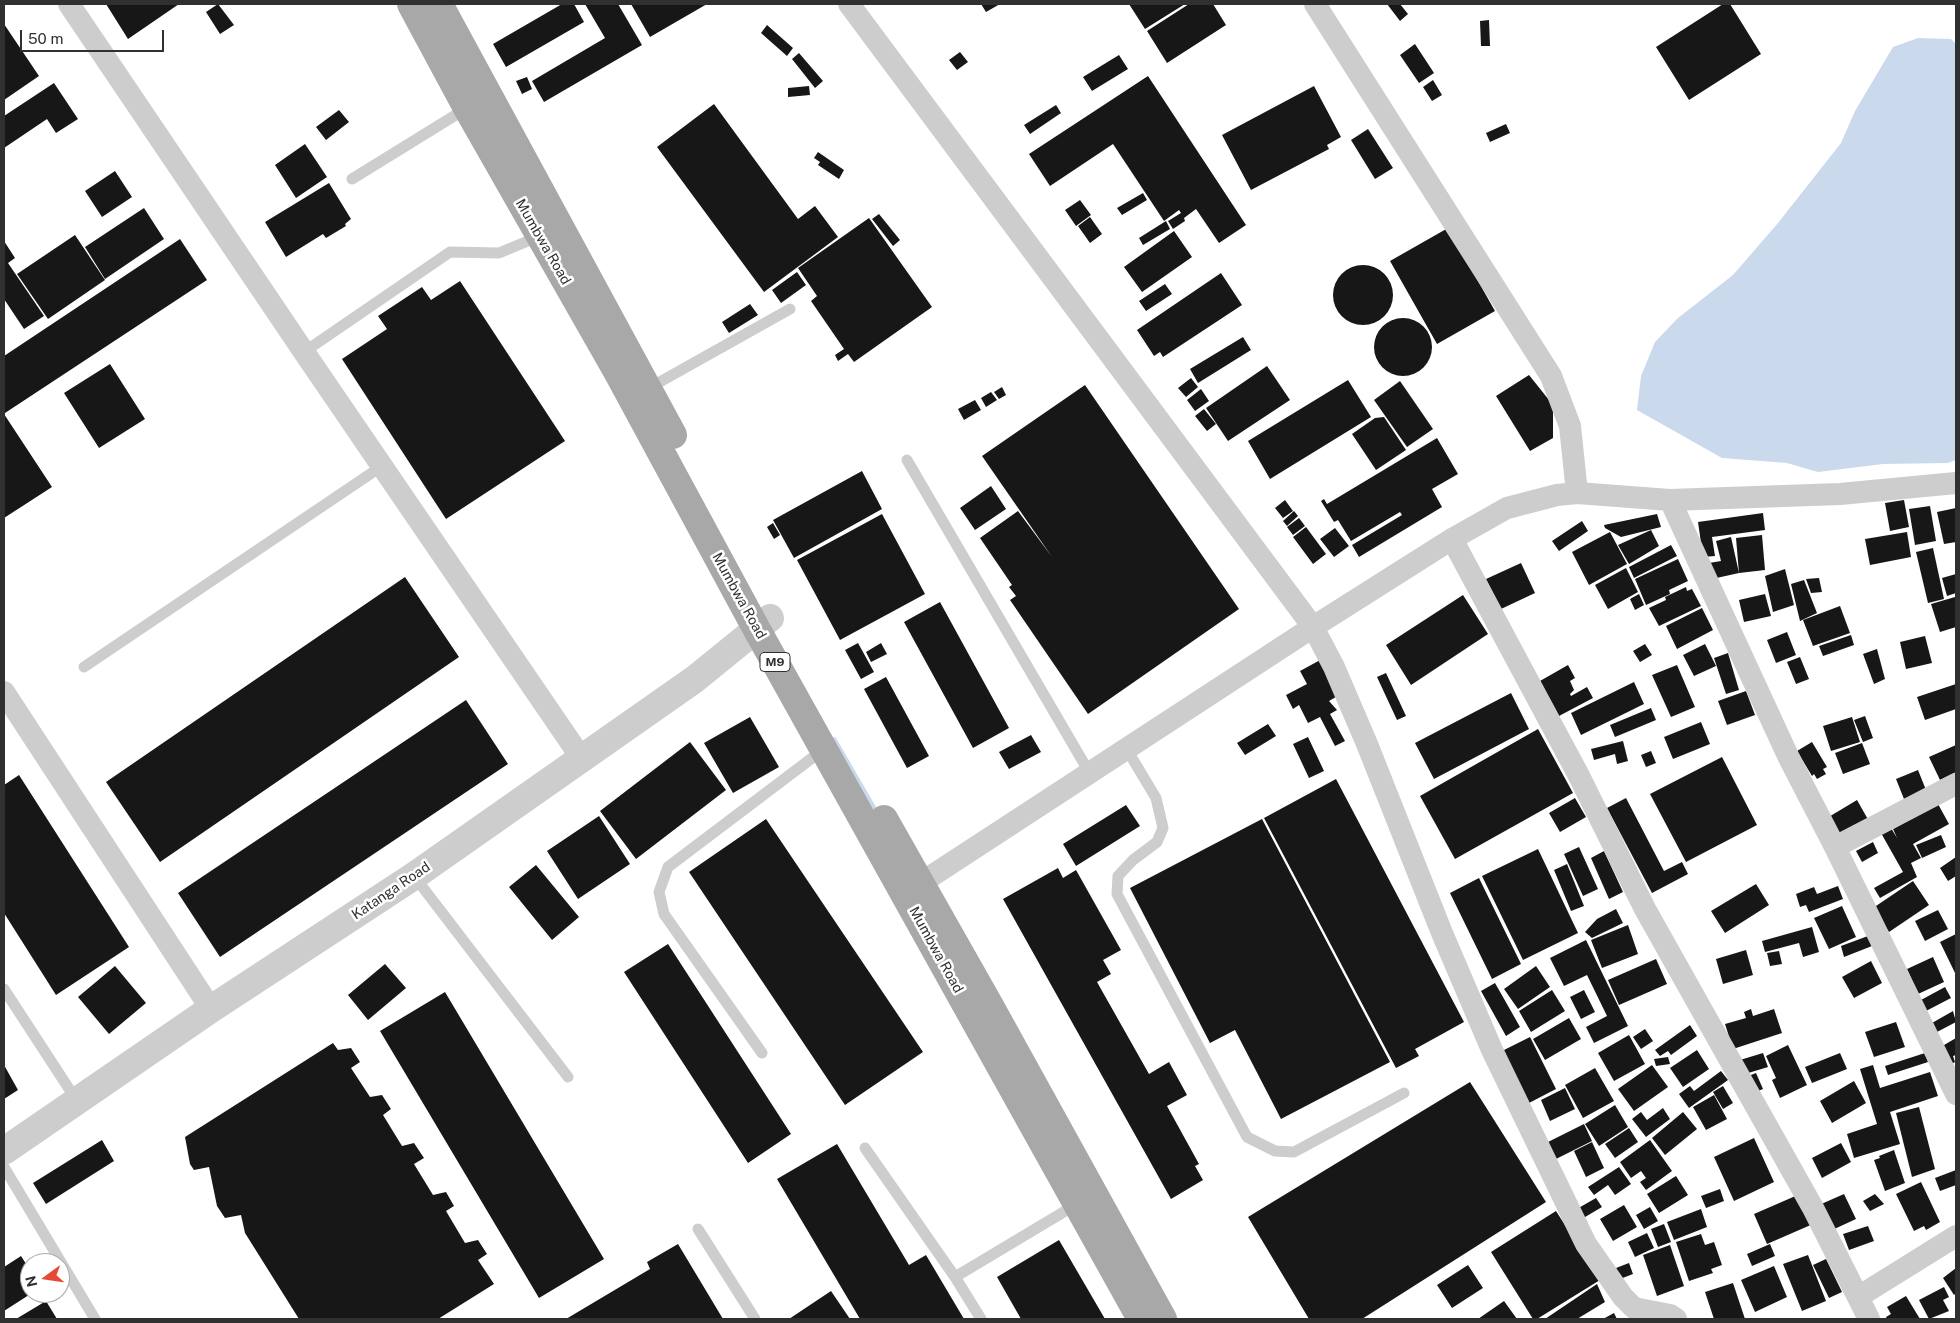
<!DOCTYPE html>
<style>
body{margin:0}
#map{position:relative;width:1960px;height:1323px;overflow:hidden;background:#fff;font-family:"Public Sans",sans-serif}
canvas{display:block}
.frame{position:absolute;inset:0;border:5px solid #303030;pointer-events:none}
.north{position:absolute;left:20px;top:1253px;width:50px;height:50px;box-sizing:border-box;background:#fff;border:1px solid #acacac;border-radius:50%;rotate:256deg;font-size:14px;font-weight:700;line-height:20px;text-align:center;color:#303030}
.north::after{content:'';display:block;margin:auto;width:18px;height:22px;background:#e54b34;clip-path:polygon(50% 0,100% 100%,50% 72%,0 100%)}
.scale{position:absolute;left:20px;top:30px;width:144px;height:22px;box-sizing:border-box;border:2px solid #303030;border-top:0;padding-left:6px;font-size:15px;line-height:18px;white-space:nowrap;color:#303030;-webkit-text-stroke:4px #fff;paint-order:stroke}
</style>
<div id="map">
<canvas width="1960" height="1323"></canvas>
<div class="frame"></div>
<div class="north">N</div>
<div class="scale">50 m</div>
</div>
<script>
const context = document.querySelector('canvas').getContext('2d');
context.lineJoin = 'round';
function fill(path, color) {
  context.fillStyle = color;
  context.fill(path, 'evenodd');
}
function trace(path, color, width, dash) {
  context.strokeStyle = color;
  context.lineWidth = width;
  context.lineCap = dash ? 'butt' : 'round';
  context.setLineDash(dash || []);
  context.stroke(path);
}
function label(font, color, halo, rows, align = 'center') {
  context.font = font + ' "Public Sans",sans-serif';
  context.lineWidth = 5;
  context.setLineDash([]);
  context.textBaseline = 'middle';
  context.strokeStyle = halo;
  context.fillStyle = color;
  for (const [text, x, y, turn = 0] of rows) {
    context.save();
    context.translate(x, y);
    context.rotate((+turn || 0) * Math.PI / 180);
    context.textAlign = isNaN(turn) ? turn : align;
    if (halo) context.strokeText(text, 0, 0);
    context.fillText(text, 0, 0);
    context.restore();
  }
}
const water = new Path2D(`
 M1918,38L1951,39L1956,44V460L1948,463L1883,464L1818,472L1787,463L1722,458L1637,410L1641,376L1655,342L1678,318L1733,275L1778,223L1841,143L1855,111L1893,47Z`);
const stream = new Path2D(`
 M834,740L878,816`);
const building = new Path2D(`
 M106,4H179L128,39Z
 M218,4L234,25L220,34L206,12Z
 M562,4H574L584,22L506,67L493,44Z
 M585,4H618L642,45L544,102L532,81L605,38Z
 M631,4H707L650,37Z
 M981,4H1000L986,12Z
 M1129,4H1185L1145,29Z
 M1189,4H1213L1226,25L1167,63L1147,31Z
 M1387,4H1400L1408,14L1400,21Z
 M1723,4H1730L1761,54L1689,100L1656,47Z
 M1489,20L1490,46H1481L1480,21Z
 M4,24L39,76L4,100Z
 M767,25L793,48L787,56L761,33Z
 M1415,44L1434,73L1419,83L1400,55Z
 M960,52L968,62L957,70L949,60Z
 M799,53L823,81L815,88L792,59Z
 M1119,55L1128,69L1092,91L1083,77Z
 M1148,76L1246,225L1219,243L1196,209L1184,218L1185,221L1173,229L1168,221L1181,213L1179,210L1164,221L1113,144L1050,186L1029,154Z
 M527,77L532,89L522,94L516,81Z
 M1433,80L1442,95L1432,101L1423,87Z
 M54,83L78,119L56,133L47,119L4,148V116Z
 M809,86L810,95L788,97V88Z
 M1314,86L1341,137L1327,145L1329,149L1251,190L1222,135Z
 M714,104L798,219L815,206L838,237L764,292L657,147Z
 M1056,105L1061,113L1030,134L1024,125Z
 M339,110L349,122L326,140L316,127Z
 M1506,124L1510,133L1490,142L1486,133Z
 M1368,129L1393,168L1375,179L1351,140Z
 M305,144L327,177L296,198L275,165Z
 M818,152L844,170L839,179L818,165L820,162L814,158Z
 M115,171L132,197L102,217L85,191Z
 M329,183L351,219L345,224L346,226L326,238L323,234L286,257L265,222Z
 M1143,193L1147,200L1122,215L1117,208Z
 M1080,200L1091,215L1076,226L1065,210Z
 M144,208L164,239L105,279L85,247Z
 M879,214L900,240L893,246L872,219Z
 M1090,217L1102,234L1090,243L1078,226Z
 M869,218L932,307L854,362L848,354L838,361L835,355L844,349L811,301L817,296L798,268Z
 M1166,221L1170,229L1143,245L1139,238Z
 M1448,228L1495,311L1437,344L1390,261Z
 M1174,231L1192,257L1142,292L1124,267Z
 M75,235L105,280L48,319L17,274Z
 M180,239L207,280L5,413L4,411V356Z
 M4,241L15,258L8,263L44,316L24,329L4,299Z
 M1333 295a30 30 0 1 1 60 0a30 30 0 1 1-60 0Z
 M797,272L806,285L781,303L772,290Z
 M1221,273L1242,305L1163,357L1160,352L1154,356L1137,330Z
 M460,281L565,441L446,519L342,359L387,329L378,316L422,287L431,300Z
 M1165,284L1172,294L1146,311L1139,301Z
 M750,304L758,315L729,333L722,322Z
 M1374 347a29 29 0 1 1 58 0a29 29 0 1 1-58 0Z
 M1243,337L1251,350L1198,383L1190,369Z
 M110,364L145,419L99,448L64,393Z
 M1267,366L1290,400L1228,441L1206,408Z
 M1529,375L1553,405V438L1530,451L1496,396Z
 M1191,378L1198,387L1186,397L1178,388Z
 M1348,380L1371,417L1270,479L1248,441Z
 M1400,381L1433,429L1407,447L1374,400Z
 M1085,385L1239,609L1088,714L1010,600L1016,596L1009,587L1012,585L980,538L1018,511L1052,557L982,456Z
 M1002,387L1006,395L999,399L994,392Z
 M1201,389L1209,401L1195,411L1187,400Z
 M991,392L997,400L986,407L981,398Z
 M975,400L981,410L964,420L958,409Z
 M1204,409L1216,424L1207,431L1195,416Z
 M4,414L52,487L4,518Z
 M1384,417L1406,450L1376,470L1352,434L1375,418Z
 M1437,438L1458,474L1432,489L1442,507L1359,557L1352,545L1402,515L1400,512L1351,541L1338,520L1334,522L1321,501L1324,499L1327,504Z
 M862,471L882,509L794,558L773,520Z
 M991,486L1006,509L975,530L960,508Z
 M1285,500L1293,511L1283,518L1275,508Z
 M1904,500L1909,527L1890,531L1885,503Z
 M1930,506L1936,541L1915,545L1909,509Z
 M1956,508V542L1944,544L1937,512Z
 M1294,511L1298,516L1287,526L1283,521Z
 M1763,513L1765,530L1712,537L1715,556L1703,557L1698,522Z
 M882,514L925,594L840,640L797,560Z
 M1657,514L1661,527L1621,537L1605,528L1604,525Z
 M1299,518L1305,526L1293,535L1287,527Z
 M1582,521L1588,531L1559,551L1552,541Z
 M773,523L780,535L774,539L767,527Z
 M1306,527L1326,554L1313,564L1293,537Z
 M1335,528L1349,546L1334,557L1320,539Z
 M1651,530L1659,546L1629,564L1618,545Z
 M1610,532L1627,564L1589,585L1572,552Z
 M1907,532L1911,557L1870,565L1865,539Z
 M1762,535L1765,570L1739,573L1736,538Z
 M1731,537L1739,573L1712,579L1709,563L1721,561L1716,541Z
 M1671,545L1677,556L1634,578L1629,567Z
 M1933,548L1944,599L1928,603L1916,552Z
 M1678,559L1688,581L1669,590L1670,594L1646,605L1635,579Z
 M1521,563L1535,593L1501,609L1486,579Z
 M1626,568L1638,592L1608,609L1595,585Z
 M1785,569L1794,605L1773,612L1765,576Z
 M1956,574V593L1947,596L1942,578Z
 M405,577L459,657L160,862L106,782Z
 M1819,578L1822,592L1811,593L1806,579Z
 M1804,580L1817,613L1800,621L1791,584Z
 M1686,587L1687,591L1692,589L1701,606L1659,626L1649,608L1666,600L1665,597Z
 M1639,594L1644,605L1635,610L1630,599Z
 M1765,594L1771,616L1744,622L1739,600Z
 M1463,595L1488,634L1411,685L1386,645Z
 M1955,597L1956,603V627L1940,632L1931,604Z
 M940,602L1009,728L973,748L904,622Z
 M1840,606L1850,633L1813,646L1803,620Z
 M1702,608L1713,630L1677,649L1666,626Z
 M1787,632L1796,655L1776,663L1767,640Z
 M1851,635L1854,645L1823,656L1819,646Z
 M1925,636L1932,663L1906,669L1900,642Z
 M858,643L874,672L861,679L845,650Z
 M881,643L887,654L871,662L866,652Z
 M1645,644L1652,655L1640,662L1633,651Z
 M1705,644L1716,666L1694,676L1683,655Z
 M1877,649L1885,679L1874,684L1863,654Z
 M1728,653L1739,690L1726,694L1714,658Z
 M1800,657L1809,679L1796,684L1787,662Z
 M1322,659L1341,694L1329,701L1337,710L1330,714L1345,741L1335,746L1320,717L1308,723L1299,705L1293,709L1286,695L1307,684L1300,671Z
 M1568,665L1575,678L1570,681L1574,690L1570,694L1571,696L1587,687L1593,698L1559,716L1540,681Z
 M1677,665L1695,707L1671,717L1652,675Z
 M1386,673L1406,716L1397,720L1377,677Z
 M886,677L929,756L907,768L864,689Z
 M1634,682L1644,704L1581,735L1571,713Z
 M1956,684V709L1925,720L1917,697Z
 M1746,691L1755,715L1727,725L1718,701Z
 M1511,693L1529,729L1434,779L1415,743Z
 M466,700L508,764L220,957L178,893Z
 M1651,708L1656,720L1615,737L1610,725Z
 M1865,716L1873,738L1863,742L1854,720Z
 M750,717L779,767L733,793L704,743Z
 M1852,717L1860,742L1831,751L1823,726Z
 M1701,722L1710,744L1673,759L1664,737Z
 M1268,724L1276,736L1245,755L1237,743Z
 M1538,729L1573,793L1455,859L1420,796Z
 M1031,735L1041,752L1009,769L999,752Z
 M1308,737L1324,771L1309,778L1293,744Z
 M1623,741L1628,761L1617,764L1615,754L1594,760L1591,749Z
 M690,742L726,790L636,859L600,811Z
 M1812,742L1827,767L1823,769L1826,774L1817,779L1814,774L1812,776L1797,751Z
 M1862,743L1870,764L1843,774L1835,753Z
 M1956,745V772L1940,780L1929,757Z
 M1651,751L1656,763L1646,767L1641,755Z
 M1722,757L1757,825L1686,862L1650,794Z
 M1918,770L1926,790L1904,799L1896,779Z
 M19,775L129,947L56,995L4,913V785Z
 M1336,779L1464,1022L1415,1049L1419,1056L1396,1068L1264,818Z
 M1575,798L1586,817L1560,832L1549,813Z
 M1626,798L1664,871L1682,862L1688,874L1652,893L1607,808Z
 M1857,800L1870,823L1840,841L1827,818Z
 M1938,804L1949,824L1913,844L1921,858L1911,863L1917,877L1880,898L1874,888L1903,872L1881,833L1891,828L1897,838L1893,829Z
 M1126,805L1140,826L1076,866L1063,844Z
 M599,816L630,864L578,899L547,851Z
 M766,819L923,1052L845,1105L689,872Z
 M1262,819L1390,1062L1281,1119L1235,1030L1210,1043L1130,888Z
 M1941,835L1946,847L1922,858L1916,845Z
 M1873,842L1878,853L1862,862L1856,851Z
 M1579,847L1598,889L1583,896L1564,854Z
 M1538,849L1578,933L1523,960L1482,876Z
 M1604,851L1623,892L1609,899L1591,858Z
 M1956,857V876L1948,881L1940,868Z
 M1567,864L1584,906L1571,911L1554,870Z
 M536,865L579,917L552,940L509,887Z
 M1058,868L1063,878L1076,870L1121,950L1103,960L1111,974L1097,982L1149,1074L1169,1062L1187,1095L1167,1106L1199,1164L1195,1166L1203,1180L1171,1199L1003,899Z
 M1479,878L1521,964L1492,979L1450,893Z
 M1913,881L1929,905L1889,932L1873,908Z
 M1756,884L1769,905L1725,933L1711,911Z
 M1838,886L1843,899L1809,912L1806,905L1800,907L1796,894L1814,887L1817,894Z
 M1842,906L1856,937L1829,949L1814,918Z
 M1616,909L1623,923L1592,938L1585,932L1597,919Z
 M1938,910L1948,929L1925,941L1915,921Z
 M1628,925L1638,954L1602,968L1591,940Z
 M1812,927L1819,952L1803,957L1799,943L1765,952L1762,941Z
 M1956,934V975L1940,942Z
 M1868,936L1872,946L1844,957L1841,946Z
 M1586,940L1628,1026L1594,1043L1586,1027L1607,1016L1587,975L1564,986L1550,958Z
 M668,944L791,1134L748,1163L624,972Z
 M1746,950L1753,975L1723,984L1716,959Z
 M1779,951L1782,964L1770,966L1767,953Z
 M1933,957L1944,982L1918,994L1907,969Z
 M1656,959L1667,984L1619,1005L1608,980Z
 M1871,961L1882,983L1854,998L1842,977Z
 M385,964L406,988L368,1020L348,995Z
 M115,966L146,1003L109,1034L78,997Z
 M1536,966L1550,987L1518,1009L1504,989Z
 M1495,983L1520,1027L1506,1036L1481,991Z
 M1945,987L1951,998L1926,1011L1921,1000Z
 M1552,990L1565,1011L1531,1032L1519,1011Z
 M1584,990L1595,1012L1581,1019L1570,997Z
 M445,992L604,1259L539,1298L380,1031Z
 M1751,1009L1753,1016L1774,1009L1782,1033L1733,1049L1725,1024L1746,1018L1744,1012Z
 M1953,1011L1956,1022L1937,1032L1932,1023Z
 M1569,1018L1581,1039L1545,1060L1533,1039Z
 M1896,1022L1905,1047L1874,1057L1865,1032Z
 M1690,1025L1697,1036L1671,1055L1668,1051L1660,1056L1655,1050Z
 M1645,1029L1653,1041L1641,1049L1633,1037Z
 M1629,1035L1645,1064L1614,1081L1598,1053Z
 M1530,1037L1556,1089L1529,1103L1502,1051Z
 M1956,1038V1055L1953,1056L1955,1062L1948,1066L1939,1048Z
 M333,1043L338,1050L351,1048L360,1062L351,1068L370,1097L382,1095L391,1109L383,1115L402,1146L414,1143L424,1158L414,1164L433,1195L446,1192L454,1206L446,1211L465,1243L478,1240L487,1254L478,1260L494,1284L438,1319H299L245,1233L241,1215L225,1218L217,1206L209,1167L194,1170L190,1164L185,1137Z
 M1788,1045L1807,1085L1780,1098L1772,1080L1776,1078L1766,1056Z
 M1697,1050L1709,1069L1683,1087L1670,1068Z
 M1763,1053L1768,1067L1745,1074L1740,1060Z
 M1840,1053L1847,1069L1812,1083L1805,1067Z
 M1925,1053L1928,1062L1888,1075L1885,1066Z
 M1668,1057L1670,1064L1656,1066L1654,1059Z
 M4,1065L18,1090L4,1099Z
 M1652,1065L1668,1087L1634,1111L1618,1089Z
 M1873,1065L1880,1088L1930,1072L1938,1096L1890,1112L1900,1144L1854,1158L1847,1134L1877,1124L1860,1069Z
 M1595,1068L1614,1101L1583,1118L1565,1085Z
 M1721,1071L1728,1080L1689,1108L1679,1094L1690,1086L1694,1091Z
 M1756,1073L1763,1089L1753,1093L1746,1077Z
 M1854,1081L1866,1103L1832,1123L1820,1101Z
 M1470,1082L1546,1202L1362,1319H1309L1248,1217Z
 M1723,1086L1733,1103L1723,1109L1713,1092Z
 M1565,1088L1575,1109L1550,1121L1541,1100Z
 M1714,1095L1727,1119L1706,1130L1693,1107Z
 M1615,1105L1628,1127L1599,1146L1585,1124Z
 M1919,1107L1935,1169L1912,1177L1896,1113Z
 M1663,1108L1670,1119L1646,1137L1632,1119L1641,1112L1647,1120Z
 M1683,1112L1697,1129L1665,1155L1652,1138Z
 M1584,1124L1592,1141L1554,1160L1546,1143Z
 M1629,1128L1638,1142L1615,1158L1605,1144Z
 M1754,1138L1774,1182L1734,1201L1714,1157Z
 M102,1140L114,1161L46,1204L33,1183Z
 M1650,1140L1672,1171L1646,1190L1640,1182L1646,1178L1641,1171L1631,1178L1620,1162Z
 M1592,1142L1604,1168L1586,1177L1574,1151Z
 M1841,1143L1851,1162L1822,1178L1812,1158Z
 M837,1144L909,1265L926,1255L964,1319H860L777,1179Z
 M1894,1150L1905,1183L1885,1191L1874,1160L1880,1158L1879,1156Z
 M1619,1167L1631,1184L1615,1195L1608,1185L1594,1195L1588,1187Z
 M1956,1170V1185L1940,1191L1935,1178Z
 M1676,1176L1688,1195L1659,1213L1647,1194Z
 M1921,1182L1940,1222L1926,1230L1924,1226L1914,1231L1896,1194Z
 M1720,1189L1724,1201L1706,1208L1701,1196Z
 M1800,1194L1813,1224L1767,1244L1754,1214Z
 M1844,1194L1856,1219L1830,1231L1819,1205Z
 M1875,1194L1884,1204L1870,1211L1863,1201Z
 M1596,1198L1602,1207L1580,1220L1575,1210Z
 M1624,1205L1637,1227L1613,1241L1600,1219Z
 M1650,1207L1658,1221L1644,1229L1636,1215Z
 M1701,1209L1707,1227L1674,1240L1667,1222Z
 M1556,1211L1600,1280L1537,1319H1533L1491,1252Z
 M1664,1224L1671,1242L1658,1247L1651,1229Z
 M1868,1226L1874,1241L1849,1250L1843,1234Z
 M1647,1233L1654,1248L1635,1257L1628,1242Z
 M1701,1234L1705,1245L1714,1242L1722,1265L1711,1269L1713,1273L1689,1281L1676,1242Z
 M1059,1240L1105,1319H1021L997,1277Z
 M678,1244L723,1319H566L650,1269L647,1262Z
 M1770,1244L1775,1256L1752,1266L1747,1254Z
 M1670,1245L1684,1286L1657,1296L1643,1255Z
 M1808,1255L1826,1301L1802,1311L1783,1264Z
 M21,1256L30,1270V1293H32L4,1311V1267Z
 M1826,1259L1842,1292L1829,1298L1813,1265Z
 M1629,1263L1633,1274L1620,1279L1616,1268Z
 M1468,1265L1483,1288L1452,1308L1437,1285Z
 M1774,1266L1787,1297L1755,1312L1741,1280Z
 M1956,1268V1293L1954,1295L1943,1278Z
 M1733,1283L1745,1319H1714L1705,1292Z
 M1597,1284L1605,1302L1577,1319H1545Z
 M1944,1287L1949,1297L1943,1300L1949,1311L1929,1319L1919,1300Z
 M831,1291L850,1319H789Z
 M1906,1296L1920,1319H1887L1886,1317L1891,1314L1887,1307Z
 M46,1301L57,1319H16Z
 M1504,1301L1517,1319H1478Z
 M1614,1313L1617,1319H1603Z`);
const service = new Path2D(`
 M352,179L467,108
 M304,352L450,252L499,253L540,236
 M649,388L790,309
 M907,460L1089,772
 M84,667L382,466
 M1126,748L1156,798L1163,828L1157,842L1133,860L1118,876L1117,894L1247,1137L1275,1151L1294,1152L1404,1093
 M414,876L568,1077
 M4,989L77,1101
 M762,1053L664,914L659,892L668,867L824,749
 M865,1148L955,1277L981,1319
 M4,1167L95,1319
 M698,1229L755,1319
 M955,1277L1077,1204`);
const minor = new Path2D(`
 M69,4L304,352L582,759
 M849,4L1313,627L1334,667L1367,744L1442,933L1492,1050L1586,1244L1623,1297L1634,1308L1670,1315L1676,1319
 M1315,4L1551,376L1570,426L1577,493
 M1670,500L1788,756L1835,847L1956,1094
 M1452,539L1578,774L1645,909L1813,1208L1869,1319
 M4,692L211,1009
 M1835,847L1956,784
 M907,892L1313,627L1452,539L1507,508L1557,495L1577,493L1670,500L1840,494L1956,483
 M1858,1297L1956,1236`);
const tertiary = new Path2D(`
 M4,1151L211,1009L414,876L695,679L770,618`);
const primary = new Path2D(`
 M411,4L467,108L618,373L756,628L1141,1319
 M439,4L673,435
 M884,819L990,1006L1163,1319`);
const shields = [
 [775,662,30]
];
const shieldNames = [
 ["M9",775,662]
];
const streetNames = [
 ["Mumbwa Road",543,242,60],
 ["Mumbwa Road",739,596,61],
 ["Katanga Road",391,891,-34],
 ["Mumbwa Road",936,950,61]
];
fill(water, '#cbd9ed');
trace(stream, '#cbd9ed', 5.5);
fill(building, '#171717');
trace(service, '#cdcdcd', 11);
trace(minor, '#cdcdcd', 22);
trace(tertiary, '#cdcdcd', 28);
trace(primary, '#a8a8a8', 28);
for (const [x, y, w] of shields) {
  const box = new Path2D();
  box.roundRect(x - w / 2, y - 9.5, w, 19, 4);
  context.fillStyle = '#fff';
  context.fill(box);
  trace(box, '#303030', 1);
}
label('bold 12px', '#303030', null, shieldNames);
label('14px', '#303030', '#fff', streetNames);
</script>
